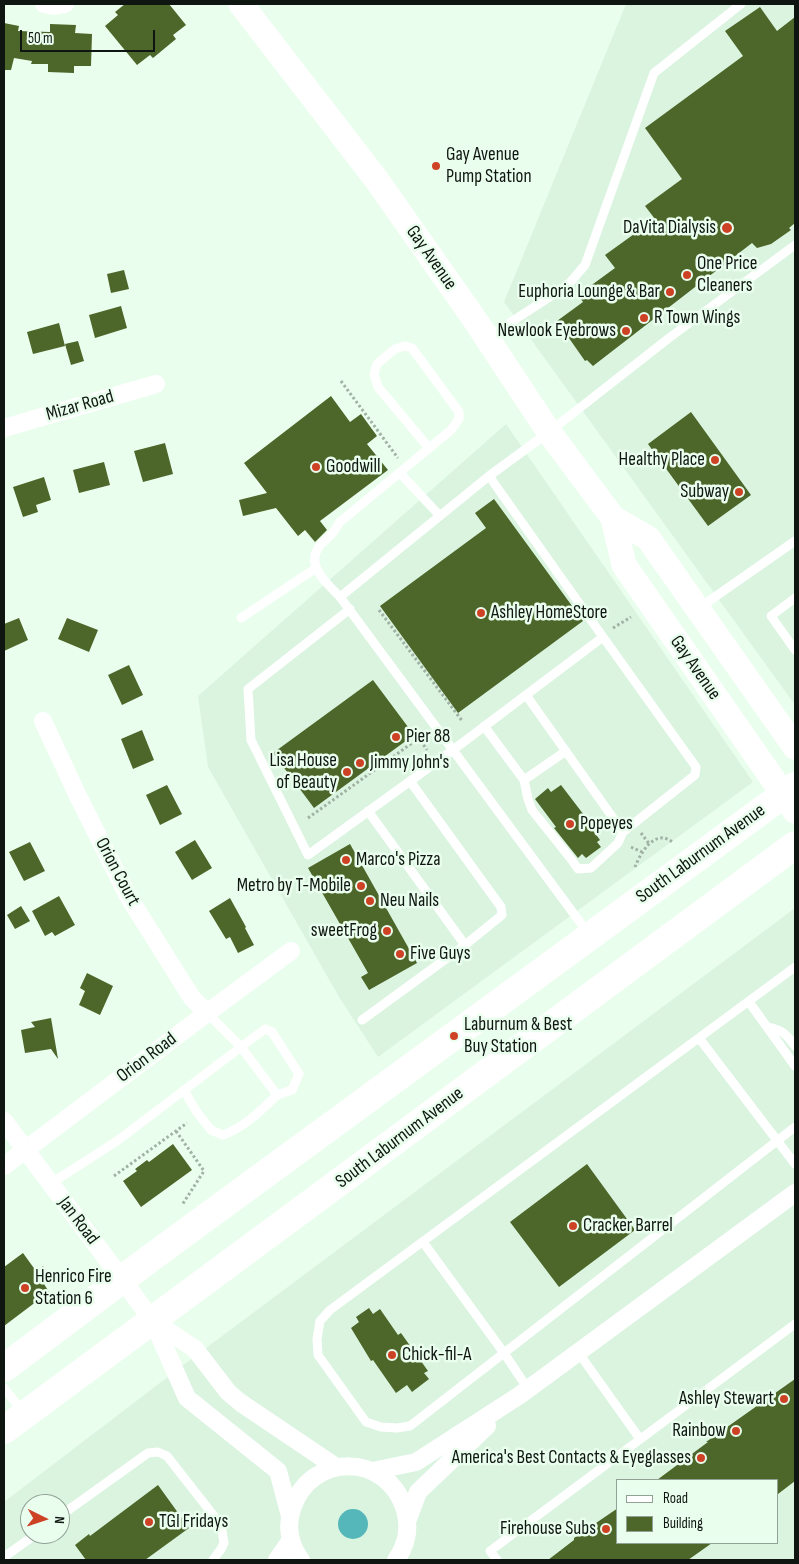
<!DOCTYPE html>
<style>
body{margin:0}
#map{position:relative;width:799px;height:1564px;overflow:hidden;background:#eafeee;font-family:"Sofia Sans Condensed",sans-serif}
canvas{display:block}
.frame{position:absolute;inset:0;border:5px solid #0f1611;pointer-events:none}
.legend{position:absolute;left:616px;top:1479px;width:162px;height:65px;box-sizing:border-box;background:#eafeee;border:1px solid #92a196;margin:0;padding:6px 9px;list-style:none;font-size:15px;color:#0f1611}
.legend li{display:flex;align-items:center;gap:10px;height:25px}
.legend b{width:25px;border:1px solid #92a196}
.north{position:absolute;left:20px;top:1494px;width:50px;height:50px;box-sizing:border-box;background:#eafeee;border:1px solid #92a196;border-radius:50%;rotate:94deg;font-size:14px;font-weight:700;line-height:20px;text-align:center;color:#0f1611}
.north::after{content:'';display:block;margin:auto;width:18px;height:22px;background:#cd4224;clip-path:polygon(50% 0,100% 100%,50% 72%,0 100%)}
.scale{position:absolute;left:20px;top:30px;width:135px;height:22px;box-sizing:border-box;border:2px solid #0f1611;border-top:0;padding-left:6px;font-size:15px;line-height:18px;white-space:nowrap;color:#0f1611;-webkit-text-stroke:4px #eafeee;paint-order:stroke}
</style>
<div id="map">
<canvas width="799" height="1564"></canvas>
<div class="frame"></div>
<ul class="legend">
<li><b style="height:6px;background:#fff"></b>Road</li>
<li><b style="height:14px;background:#4d6629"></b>Building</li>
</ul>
<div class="north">N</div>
<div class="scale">50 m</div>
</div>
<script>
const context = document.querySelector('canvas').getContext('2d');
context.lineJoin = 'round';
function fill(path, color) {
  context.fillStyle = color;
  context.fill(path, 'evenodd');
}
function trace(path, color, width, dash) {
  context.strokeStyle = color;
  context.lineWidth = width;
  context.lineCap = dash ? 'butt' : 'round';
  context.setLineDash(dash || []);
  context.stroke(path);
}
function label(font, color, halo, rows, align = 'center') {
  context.font = font + ' "Sofia Sans Condensed",sans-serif';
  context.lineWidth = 5;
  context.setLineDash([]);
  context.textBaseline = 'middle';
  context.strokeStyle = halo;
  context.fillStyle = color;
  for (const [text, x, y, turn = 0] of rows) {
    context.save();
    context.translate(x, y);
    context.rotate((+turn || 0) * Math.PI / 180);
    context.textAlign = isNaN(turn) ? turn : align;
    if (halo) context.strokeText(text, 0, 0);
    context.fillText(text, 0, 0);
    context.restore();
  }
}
const built = new Path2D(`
 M626,4H795V705L504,302Z
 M506,424L753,782L378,1057L339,997L208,767L198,696Z
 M795,908V1560H4V1502L186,1363ZM618,1480H778V1543H618ZM30,1504H60V1534H30Z`);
const water = new Path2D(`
 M338 1524a15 15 0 1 1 30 0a15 15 0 1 1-30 0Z`);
const building = new Path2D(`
 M125,4H169L186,25L173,35L176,39L153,58L150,55L137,65L105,26L118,15L115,12Z
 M760,7L777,31L795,17V223L789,228L791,230L771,244L757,248L752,243L593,366L587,360L585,361L557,321L583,302L578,295L615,268L605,255L655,219L645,206L682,179L645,128L743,56L725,31Z
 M4,23L19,26L18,31L50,32V24L76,25L75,33L92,34L91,66H74V73L48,72V64H31L32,61L14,58L11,70H4Z
 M124,270L129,289L111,293L107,274Z
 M121,306L127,328L95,338L89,315Z
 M59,323L65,346L33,354L27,332Z
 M78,341L84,361L71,365L65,344Z
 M331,396L350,422L361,414L377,436L367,444L388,470L320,521L327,530L315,542L305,530L298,536L276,508L243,516L239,500L267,493L244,463Z
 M691,412L751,495L708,526L648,444Z
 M165,443L173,474L143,482L134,451Z
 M104,462L110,485L79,493L73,470Z
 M44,477L51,500L36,505L38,512L23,517L13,487Z
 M494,499L583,621L458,713L380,606L486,528L475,513Z
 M19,618L28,640L4,651V624Z
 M67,618L98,630L89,652L58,639Z
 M129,665L143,695L122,705L108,675Z
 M373,680L414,735L314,808L273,753Z
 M142,730L154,760L133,769L121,739Z
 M167,785L182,814L160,825L146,795Z
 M561,785L587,819L585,820L600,840L597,842L601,847L586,858L582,854L578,858L554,828L556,827L535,799L548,788L551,792Z
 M195,840L212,868L192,880L175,852Z
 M30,842L45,871L24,881L9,852Z
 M350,844L417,963L369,990L361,977L368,973L308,868Z
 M59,896L75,925L55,936L52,932L45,936L32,911Z
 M230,898L246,927L245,928L254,945L238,953L230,937L226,939L209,911Z
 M21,906L30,921L15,929L7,915Z
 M87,973L113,986L100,1015L79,1005L85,991L80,988Z
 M51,1018L58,1059L51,1049L25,1053L21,1030L35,1027L31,1022Z
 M173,1144L192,1170L141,1207L123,1181L137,1171L135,1169L147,1160L149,1162Z
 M587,1164L635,1230L559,1287L510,1222Z
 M23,1253L36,1271L43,1266L52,1277L44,1284L49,1292L4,1326V1267Z
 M369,1308L373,1314L380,1309L398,1335L401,1333L428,1371L424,1373L429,1379L412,1392L407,1385L396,1393L373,1360L371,1361L351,1328L359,1322L356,1317Z
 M795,1379V1481L778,1494V1480H657L708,1442H706Z
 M158,1485L189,1528L145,1560H86L75,1545L89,1534L90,1536Z
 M618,1508V1543H712L688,1560H548L574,1540V1538Z`);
const path = new Path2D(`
 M341,381L398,458
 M379,610L463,722
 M613,628L631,617
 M308,818L419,738L427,750
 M641,833L650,845
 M631,847L642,852
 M635,867C639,857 648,839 661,838C665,837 669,840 673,842
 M176,1131L204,1171L182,1205
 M114,1176L187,1123`);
const lane = new Path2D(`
 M488,337L568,285L585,265L654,73L741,4
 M400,473L440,516
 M340,597C328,584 305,566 319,547C321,543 325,541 328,538C333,534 336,528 340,522L451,430L459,419V412L412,348L405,346L395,349L377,364L374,374L378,387L429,448
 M795,598L771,616L795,650
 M699,608L795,541
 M350,609L248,689L251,740L308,855L453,750L603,637L489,476
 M241,618L316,568
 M526,695L623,832
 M484,726L524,780L528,799L532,810L571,859L578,869L591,868L618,843L623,832L695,775L696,767L603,637
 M524,780L566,751
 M368,811L465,945L502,915L501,907L410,781
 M588,933L340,597L489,476L549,432L669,338L795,245
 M795,967L330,1310L320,1321L317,1339L318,1355L366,1422L381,1427L397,1428L410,1426L795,1127
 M749,1002L795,1066
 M362,1020L465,945
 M767,1027C783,1030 786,1034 795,1046
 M699,1038L795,1164
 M184,1090L196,1111L211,1130L223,1135C243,1128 262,1110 277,1095L241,1047L265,1029L272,1032L299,1074L292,1090L277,1095
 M50,1184L117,1141L241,1047L207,1013
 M423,1242L504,1353L528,1389
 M578,1352L640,1439
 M4,1388L24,1413
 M60,1516L148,1453L158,1452L167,1456L221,1525L224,1543L221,1549L213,1560
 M4,1557L36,1534
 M497,1560L490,1551L795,1324`);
const street = new Path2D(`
 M44,4L54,6L65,4
 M4,428L156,384
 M43,721L77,794L128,896L192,998L207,1013
 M4,1121L153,1321L187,1398L278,1471L290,1516
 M4,1166L207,1013L291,951
 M153,1321L195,1349L228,1392L241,1403L336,1467
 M373,1471L416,1462L520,1395L795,1193
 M408,1519L418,1492L487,1426
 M277,1560L291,1540
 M301,1560C290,1546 286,1527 292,1509C310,1452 388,1452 405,1510C410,1528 407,1545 396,1560`);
const secondary = new Path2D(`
 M241,4L376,179L473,317L549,432L613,518L648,538L795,747
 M613,518L624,565L795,811`);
const primary = new Path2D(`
 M4,1368L152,1257L795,786
 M4,1430L795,845`);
const markers = [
 [436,166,5,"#cd4224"],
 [727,228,6,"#cd4224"],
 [687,275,5,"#cd4224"],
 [670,292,5,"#cd4224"],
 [644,318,5,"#cd4224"],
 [626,331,5,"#cd4224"],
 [715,460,5,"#cd4224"],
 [316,467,5,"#cd4224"],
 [739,492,5,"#cd4224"],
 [481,613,5,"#cd4224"],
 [396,737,5,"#cd4224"],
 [360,763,5,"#cd4224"],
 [347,772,5,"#cd4224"],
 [570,824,5,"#cd4224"],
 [346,860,5,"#cd4224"],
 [361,886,5,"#cd4224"],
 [370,901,5,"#cd4224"],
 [387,931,5,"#cd4224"],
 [400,954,5,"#cd4224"],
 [454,1036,5,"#cd4224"],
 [573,1226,5,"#cd4224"],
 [25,1288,5,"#cd4224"],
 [392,1355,5,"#cd4224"],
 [784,1399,5,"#cd4224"],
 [736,1431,5,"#cd4224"],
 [701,1458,5,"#cd4224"],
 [149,1522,5,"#cd4224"],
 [606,1529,5,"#cd4224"]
];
const poiNames = [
 ["Gay Avenue",446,155],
 ["Pump Station",446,177],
 ["DaVita Dialysis",716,228,"right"],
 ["One Price",697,264],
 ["Cleaners",697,286],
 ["Euphoria Lounge & Bar",660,292,"right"],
 ["R Town Wings",654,318],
 ["Newlook Eyebrows",616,331,"right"],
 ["Healthy Place",705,460,"right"],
 ["Goodwill",326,467],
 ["Subway",729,492,"right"],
 ["Ashley HomeStore",491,613],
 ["Pier 88",406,737],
 ["Lisa House",337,761,"right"],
 ["of Beauty",337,783,"right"],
 ["Jimmy John's",370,763],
 ["Popeyes",580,824],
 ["Marco's Pizza",356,860],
 ["Metro by T-Mobile",351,886,"right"],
 ["Neu Nails",380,901],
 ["sweetFrog",377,931,"right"],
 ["Five Guys",410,954],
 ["Laburnum & Best",464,1025],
 ["Buy Station",464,1047],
 ["Cracker Barrel",583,1226],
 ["Henrico Fire",35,1277],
 ["Station 6",35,1299],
 ["Chick-fil-A",402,1355],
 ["Ashley Stewart",774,1399,"right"],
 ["Rainbow",726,1431,"right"],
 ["America's Best Contacts & Eyeglasses",691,1458,"right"],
 ["TGI Fridays",159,1522],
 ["Firehouse Subs",596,1529,"right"]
];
const streetNames = [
 ["Gay Avenue",431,258,55],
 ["Mizar Road",80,406,-16],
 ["Gay Avenue",695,668,55],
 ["South Laburnum Avenue",701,854,-36],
 ["Orion Court",117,872,62],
 ["Orion Road",147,1058,-37],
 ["South Laburnum Avenue",400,1138,-37],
 ["Jan Road",78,1221,53]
];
fill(built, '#daf4e0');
fill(water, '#55b7ba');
fill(building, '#4d6629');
trace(path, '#a1b1a4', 3, [2.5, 2.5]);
trace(lane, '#fff', 9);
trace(street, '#fff', 18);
trace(secondary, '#fff', 25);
trace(primary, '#fff', 28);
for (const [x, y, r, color] of markers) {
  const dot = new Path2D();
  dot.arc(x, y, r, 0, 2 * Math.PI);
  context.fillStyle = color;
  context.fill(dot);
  trace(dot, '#eafeee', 2);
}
label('19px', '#0f1611', '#eafeee', poiNames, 'left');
label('19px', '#0f1611', '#eafeee', streetNames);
</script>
